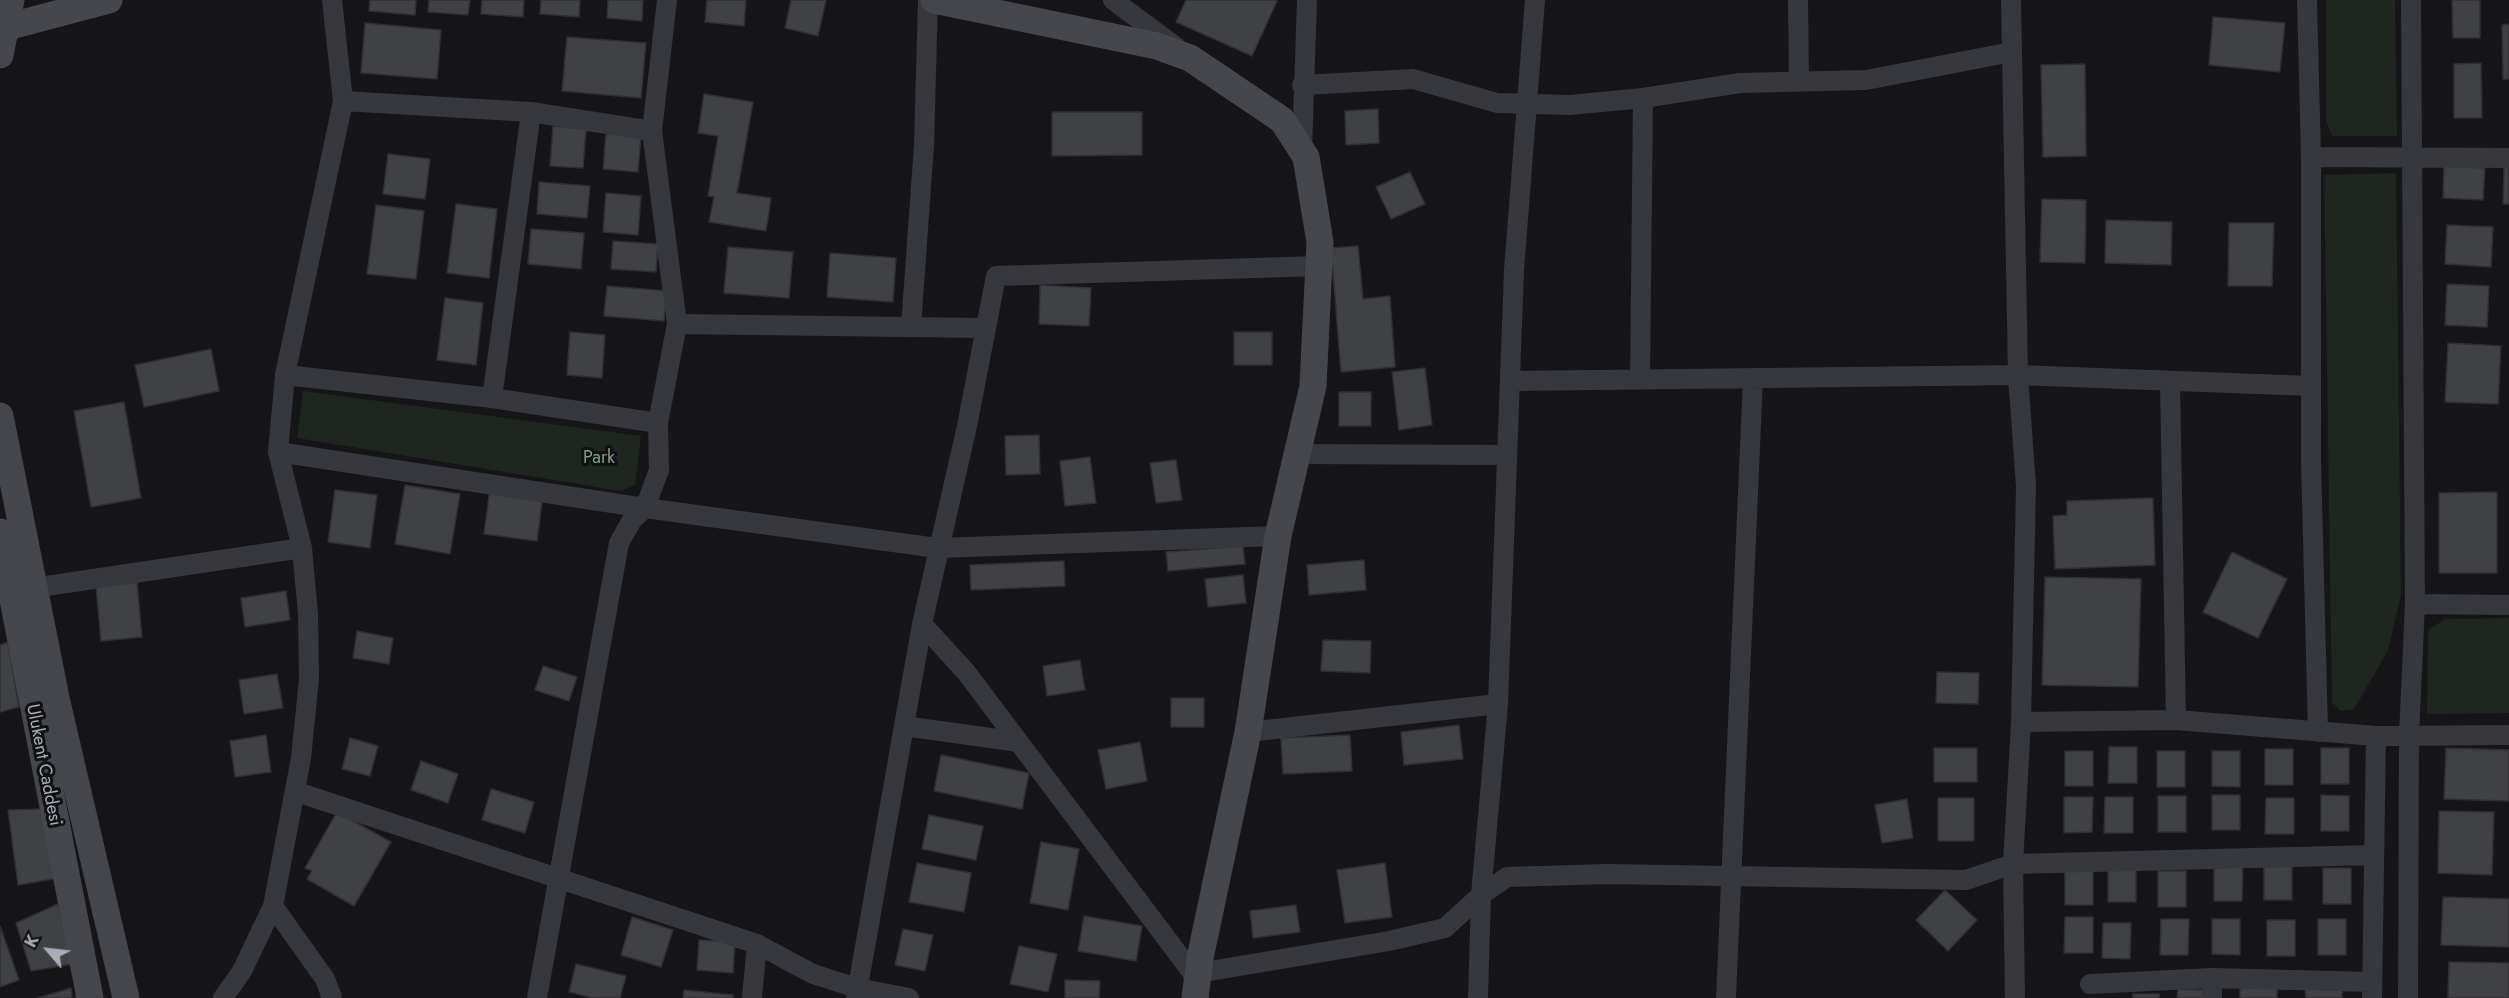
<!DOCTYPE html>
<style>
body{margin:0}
#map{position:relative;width:2509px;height:998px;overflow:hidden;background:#161618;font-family:Jost,sans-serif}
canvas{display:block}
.north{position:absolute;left:18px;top:920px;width:60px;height:60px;-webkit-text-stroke:4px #111113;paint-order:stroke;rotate:298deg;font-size:16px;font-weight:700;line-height:24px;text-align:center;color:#a8adb8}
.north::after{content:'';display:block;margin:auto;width:21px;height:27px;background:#a8adb8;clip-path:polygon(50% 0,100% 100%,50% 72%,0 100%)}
</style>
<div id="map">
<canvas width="2509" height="998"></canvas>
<div class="north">K</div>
</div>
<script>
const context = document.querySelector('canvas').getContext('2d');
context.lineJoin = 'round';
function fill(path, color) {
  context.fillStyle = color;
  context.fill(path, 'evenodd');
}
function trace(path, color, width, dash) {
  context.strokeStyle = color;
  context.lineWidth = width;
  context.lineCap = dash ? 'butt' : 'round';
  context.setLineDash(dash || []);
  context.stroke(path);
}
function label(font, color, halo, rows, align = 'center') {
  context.font = font + ' Jost,sans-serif';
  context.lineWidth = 6;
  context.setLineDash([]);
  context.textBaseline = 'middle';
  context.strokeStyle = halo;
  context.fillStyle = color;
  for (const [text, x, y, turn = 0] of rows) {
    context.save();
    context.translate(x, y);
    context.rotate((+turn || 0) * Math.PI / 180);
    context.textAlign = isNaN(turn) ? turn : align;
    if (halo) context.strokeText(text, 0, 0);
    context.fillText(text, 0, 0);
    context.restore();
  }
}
const green = new Path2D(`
 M2326,0H2395L2397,136H2332L2326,120Z
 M2396,173L2401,595L2388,651L2354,709L2340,711L2332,702L2324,175Z
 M303,391L641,436L635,485L621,491L297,438Z
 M2509,618V713L2427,714L2428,630L2445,619Z`);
const building = new Path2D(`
 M370,0H416L415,15L369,11Z
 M429,0H470L468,15L428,12Z
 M482,0H524L523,17L481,14Z
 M541,0H580L579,17L540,14Z
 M608,0H643L642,21L607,18Z
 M707,0H746L744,26L705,22Z
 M791,0H826L818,36L785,28Z
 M1186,0H1275L1277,1L1252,56L1176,22Z
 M2452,0H2480V38H2453Z
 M2213,17L2285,23L2280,72L2209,65Z
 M365,23L441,30L437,79L361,73Z
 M2509,24V79H2503L2502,25Z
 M567,37L646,43L641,98L562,91Z
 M2481,63L2482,118H2454V64Z
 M2085,64L2086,156L2043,157L2041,65Z
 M704,94L753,102L737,193L771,198L766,231L709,222L714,197L708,196L718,136L698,133Z
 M1378,109L1379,143L1346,145L1345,111Z
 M1052,112H1142V155L1052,156Z
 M553,126L586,129L583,168L550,166Z
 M606,133L641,136L638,172L603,169Z
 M388,154L430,159L425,199L383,194Z
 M2444,166L2485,168L2483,200L2443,198Z
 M2504,167H2509V204H2503Z
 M1410,172L1425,204L1391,219L1376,187Z
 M539,182L590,186L587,218L537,214Z
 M606,193L641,196L638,235L603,232Z
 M2042,199L2086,200L2085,263L2040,262Z
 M456,204L497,209L489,278L447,273Z
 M376,205L424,211L416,279L367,274Z
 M2106,220L2172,222L2171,265L2105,263Z
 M2229,223H2274L2272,286H2228Z
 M2447,225L2493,227L2491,267L2445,264Z
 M531,229L584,233L581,269L528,264Z
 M613,241L658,244L656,272L611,269Z
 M1358,246L1363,299L1390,296L1395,367L1341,372L1331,248Z
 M728,247L793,252L789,298L724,293Z
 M830,253L896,258L893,302L827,297Z
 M2447,284L2489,286L2487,327L2445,325Z
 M1040,285L1091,288L1089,326L1039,324Z
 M607,286L667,291L664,321L604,316Z
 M445,298L483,303L476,365L437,360Z
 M570,332L605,335L602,378L567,375Z
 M1234,332H1272V365H1234Z
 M2448,343L2501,346L2498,404L2445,402Z
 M211,349L219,391L144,407L135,365Z
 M1425,368L1432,425L1399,430L1392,372Z
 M1339,392H1371V426H1339Z
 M124,402L141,498L91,507L74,411Z
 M1039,435L1040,474L1006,475L1005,436Z
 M1090,457L1096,503L1065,506L1060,461Z
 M1176,460L1182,500L1156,503L1150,463Z
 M405,485L460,494L450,554L395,544Z
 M490,488L543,495L537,541L484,534Z
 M335,490L377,495L370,548L328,542Z
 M2497,492V573H2439V493Z
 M2153,498L2155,565L2055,569L2053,516L2067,515V501Z
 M1243,546L1245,564L1168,571L1166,552Z
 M2232,552L2287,579L2258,638L2203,612Z
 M1364,560L1366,590L1309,595L1307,565Z
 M1064,561L1065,586L971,590L970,565Z
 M1243,575L1246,603L1208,607L1205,579Z
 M2045,577L2141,579L2138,687L2042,685Z
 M137,582L142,637L101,641L96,586Z
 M286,591L290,620L245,627L241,598Z
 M357,631L393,638L389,664L353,658Z
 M1323,640L1371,641L1370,673L1321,671Z
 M8,642L19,707L0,712V645Z
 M1080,660L1085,690L1047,696L1043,666Z
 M543,666L577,677L569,701L535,690Z
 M1937,672L1979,673L1978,704L1936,703Z
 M277,674L283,708L244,714L239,680Z
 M1171,698H1204V727H1171Z
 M1459,725L1463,759L1404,765L1401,732Z
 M266,735L271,772L235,777L230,741Z
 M1350,735L1352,771L1283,774L1281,738Z
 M350,738L378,746L370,776L342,769Z
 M1140,742L1147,781L1106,789L1098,750Z
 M2109,747H2137V783H2108Z
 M1934,748H1977V782H1934Z
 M2321,748H2349V784H2321Z
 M2446,748L2509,750V801L2444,799Z
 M2265,749H2293V785H2265Z
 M2065,751H2093V786H2065Z
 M2157,751H2185V787H2157Z
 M2212,751H2240V787L2212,786Z
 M941,755L1029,773L1022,809L934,791Z
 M421,761L458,774L448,803L411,790Z
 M491,789L534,802L525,833L482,820Z
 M2212,795H2240V830H2212Z
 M2321,795L2349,796V831H2321Z
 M2158,796H2186V832H2158Z
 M2064,797H2093L2092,832L2064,833Z
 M2105,797H2133V833H2104Z
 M1938,798H1974V841H1938Z
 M2266,798H2294V834H2265Z
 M1907,799L1913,838L1882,843L1875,805Z
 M46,809L59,878L18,885L8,810Z
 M2439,811L2494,812L2492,875L2438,873Z
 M337,812L391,842L354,906L307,879L312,871L305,868Z
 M929,815L983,826L976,860L922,849Z
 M1041,842L1079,849L1068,910L1030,903Z
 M917,863L971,873L964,912L909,902Z
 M1385,863L1392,917L1345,923L1337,870Z
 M2264,864H2292V900H2264Z
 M2214,865H2243L2242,901H2214Z
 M2108,867H2136V902H2108Z
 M2323,868H2351V904H2323Z
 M2065,869H2093V905H2065Z
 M2158,871H2186V907H2158Z
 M1945,890L1977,920L1948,951L1916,920Z
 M2443,897L2509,899V947L2441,945Z
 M58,904L73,964L31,971L16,923Z
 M1296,905L1300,932L1253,938L1250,911Z
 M1084,916L1142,926L1136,961L1078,951Z
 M632,917L673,930L661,967L621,955Z
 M2065,917H2093V953H2064Z
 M2161,919H2189L2188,955H2160Z
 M2212,919H2240V955L2212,954Z
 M2318,919H2346V955H2318Z
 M2267,920H2295V956H2267Z
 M2103,923H2131L2130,959L2102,958Z
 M0,926L19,980L0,987Z
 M903,929L933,935L925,971L895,965Z
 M699,940L735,942L733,973L697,970Z
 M1019,946L1057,954L1048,992L1010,984Z
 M2449,962L2509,963V998H2448Z
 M576,964L626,976L620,998H593L569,992Z
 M1065,980L1100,981L1099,998H1065Z
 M2240,987H2277V998H2240Z
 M71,988L72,998H38Z
 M2342,988V998H2306L2305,989Z
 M2178,989L2204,990V998H2177Z
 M684,990L733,995V998H683Z
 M2133,994H2159V998H2133Z`);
const street = new Path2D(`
 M1113,0L1176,47
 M1798,0L1799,81
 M2011,0L2018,375L2026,486L2021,722L2013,864L2015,998
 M2307,0L2311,157V462L2318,732
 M1302,85L1413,79L1497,103L1570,105L1643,98L1740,83L1866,80L2012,52
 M343,101L531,112L652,131
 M1302,151L1307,0
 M2311,157L2509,158
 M677,324L984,328
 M911,327L924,145L928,0
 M285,375L492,398L658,423
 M1640,380L1643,98
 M1510,381L2018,375L2310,386
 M2170,381L2176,720
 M492,398L531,112
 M278,452L645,508L937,548L1278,536
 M1297,454L1507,455
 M33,588L302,548
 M2415,604L2509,605
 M922,624L966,672L1197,979
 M2021,722L2176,720L2376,736L2509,735
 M904,726L1019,742
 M1248,732L1498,704
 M297,792L757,944L813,974L857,988L909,998
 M273,906L325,979L332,998
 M1198,973L1389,941L1445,928L1481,895L1507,877L1607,874L1966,880L2013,864L2374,855
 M2090,984L2212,978L2372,982
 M223,998L242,971L273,906L301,758L309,679L308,614L302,548L278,452L285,375L343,101L332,0
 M537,998L619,543L632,520L645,508L659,470L658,423L677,324L652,131L667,0
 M752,998L757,944
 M856,998L922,624L967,426L996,276L1319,266
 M1478,998L1481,895L1498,704L1514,270L1535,0
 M1726,998L1753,378
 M2212,998V978
 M2372,998L2376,736
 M2408,998L2409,736L2415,604L2411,0`);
const secondary = new Path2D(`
 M934,0L1157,46L1190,58L1282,120L1306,157L1320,242L1313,386L1278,536L1248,732L1200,958L1195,998
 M7,27L109,0
 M0,55L11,0
 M0,416L56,698L126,998
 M0,532L90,998`);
const parkNames = [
 ["Park",599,459]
];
const streetNames = [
 ["Ulukent Caddesi",43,765,79]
];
fill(green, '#1e261f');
fill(building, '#404145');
trace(building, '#303034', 1.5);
trace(street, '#37383d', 20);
trace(secondary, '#45474d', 27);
label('18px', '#7fa381', '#111113', parkNames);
label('18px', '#a8adb8', '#111113', streetNames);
</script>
